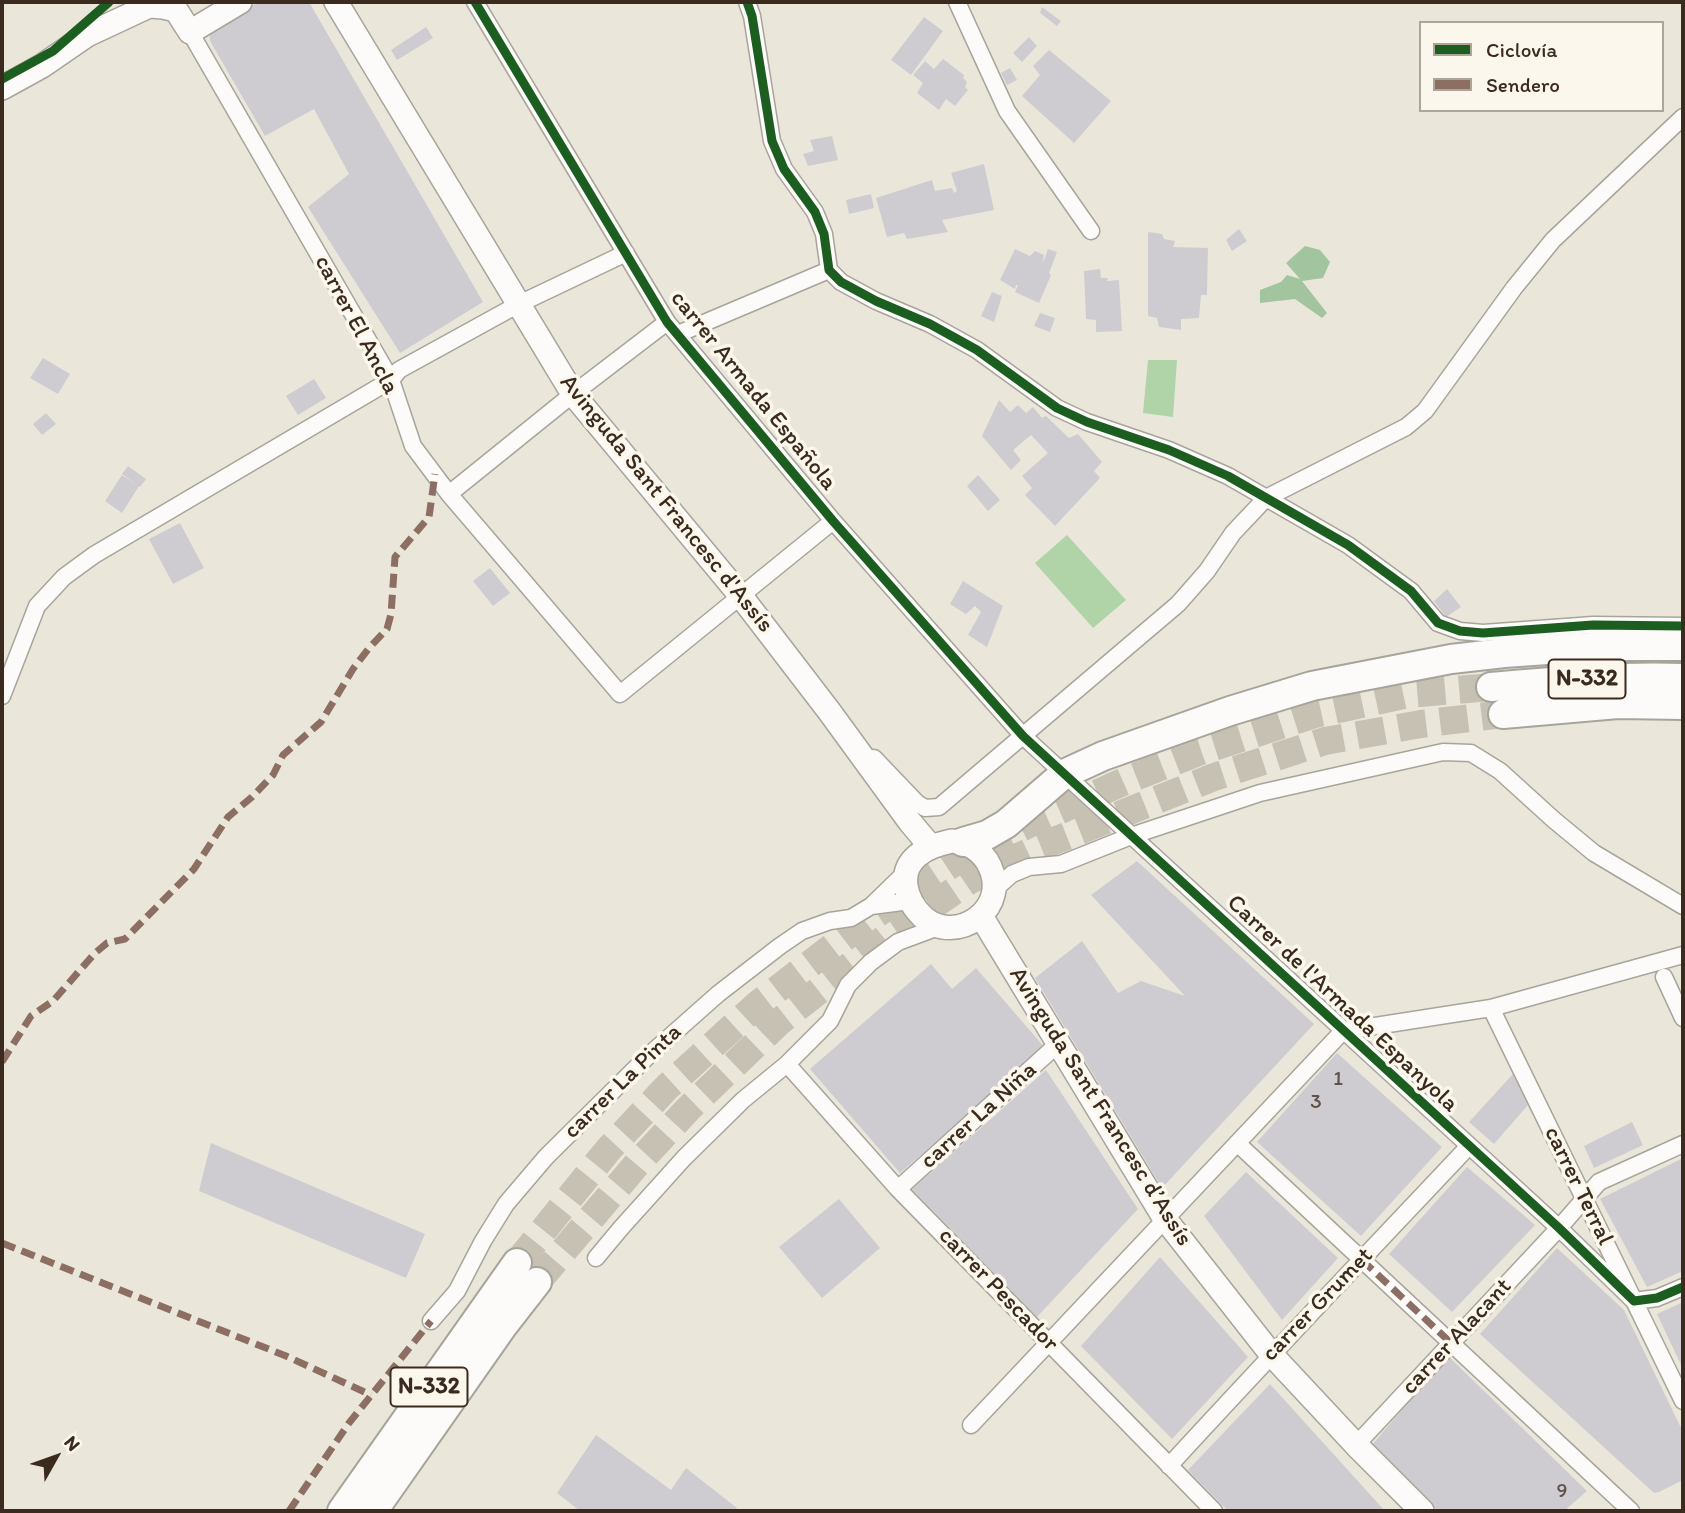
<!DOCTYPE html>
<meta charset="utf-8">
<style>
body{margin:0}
#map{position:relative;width:1685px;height:1513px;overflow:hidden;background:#eae7da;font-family:Itim,sans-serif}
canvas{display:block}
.frame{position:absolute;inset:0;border:4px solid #3b2a1e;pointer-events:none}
.legend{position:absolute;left:1419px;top:21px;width:245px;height:91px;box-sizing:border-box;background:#fbf7ec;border:2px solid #aea59a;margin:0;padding:9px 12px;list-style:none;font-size:21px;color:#3b2a1e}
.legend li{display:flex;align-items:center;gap:14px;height:35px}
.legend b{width:35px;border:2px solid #aea59a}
.north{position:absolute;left:21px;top:1422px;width:70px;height:70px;-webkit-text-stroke:5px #fbf7ec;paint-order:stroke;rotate:50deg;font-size:19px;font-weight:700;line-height:28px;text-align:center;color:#3b2a1e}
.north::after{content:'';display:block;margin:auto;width:24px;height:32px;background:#3b2a1e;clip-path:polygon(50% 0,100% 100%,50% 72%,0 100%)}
</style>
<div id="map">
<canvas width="1685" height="1513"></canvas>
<div class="frame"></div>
<ul class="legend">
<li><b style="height:9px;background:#1b5e20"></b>Ciclovía</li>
<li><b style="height:9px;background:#8d6e63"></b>Sendero</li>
</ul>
<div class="north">N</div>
</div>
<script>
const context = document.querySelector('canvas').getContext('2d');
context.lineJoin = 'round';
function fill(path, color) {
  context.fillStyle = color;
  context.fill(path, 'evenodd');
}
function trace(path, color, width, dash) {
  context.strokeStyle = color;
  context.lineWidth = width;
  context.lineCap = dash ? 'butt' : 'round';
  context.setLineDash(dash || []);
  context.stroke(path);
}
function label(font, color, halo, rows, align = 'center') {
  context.font = font + ' Itim,sans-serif';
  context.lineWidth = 7;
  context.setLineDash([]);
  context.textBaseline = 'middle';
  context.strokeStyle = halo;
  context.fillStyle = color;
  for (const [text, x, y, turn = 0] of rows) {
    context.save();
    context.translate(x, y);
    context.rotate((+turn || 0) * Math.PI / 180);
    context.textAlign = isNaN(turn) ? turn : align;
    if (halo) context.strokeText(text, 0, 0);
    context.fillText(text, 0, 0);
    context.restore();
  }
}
const green = new Path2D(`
 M1148,360H1177L1173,417L1143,413Z
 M1067,535L1126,600L1093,628L1035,563Z`);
const forest = new Path2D(`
 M1305,246L1320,250L1330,262L1323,278L1302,281L1327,313L1322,318L1295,299L1260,303V290L1281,282L1287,275L1300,279L1286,263Z`);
const building = new Path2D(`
 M259,2H309L483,302L400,353L308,207L349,174L314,109L265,136L210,41V29Z
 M1042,7L1061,21L1057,26L1040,13Z
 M924,17L943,31L911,75L891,60Z
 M426,27L433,38L397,60L391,50Z
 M1029,37L1037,46L1022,62L1013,53Z
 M1049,50L1111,101L1074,143L1022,96L1040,75L1033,66Z
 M943,59L964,75L963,78L967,82L965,87L968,90L955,106L946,99L939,110L917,93L923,83L913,75L925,61L934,69Z
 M1010,68L1017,80L1007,85L1001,73Z
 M832,136L838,160L808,166L803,154L814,151L810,140Z
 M984,164L994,210L942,220L948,232L907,239L904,233L887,237L876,198L932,180L935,191L952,188L954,193L957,191L951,173Z
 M871,194L874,208L849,214L846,200Z
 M1239,229L1247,241L1232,251L1226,240Z
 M1148,232L1162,234L1164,239L1175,241L1173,247L1208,248L1207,295H1201L1199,318L1181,319V330L1159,327L1157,318L1148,316Z
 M1015,249L1030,256L1035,251L1044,255L1043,263L1048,249L1057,252L1049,273L1051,275L1039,303L1015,292L1018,285H1016L1015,289L1000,280Z
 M1100,269L1101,278H1108L1107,281L1119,280L1122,331L1096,332V320L1086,319L1084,271Z
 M992,292L1002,296L994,322L981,316Z
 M1040,313L1055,318L1050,332L1034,326Z
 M43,358L70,374L58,394L30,378Z
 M314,379L326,398L298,415L286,396Z
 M999,400L1010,412L1018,405L1026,413L1033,407L1042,418L1046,416L1069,438L1078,434L1102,462L1094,471L1100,478L1055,526L1025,495L1032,488L1022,476L1048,453L1031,435L1013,450L1021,460L1011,470L982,436Z
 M46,413L56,424L42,435L33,424Z
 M128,466L146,479L140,487L139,486L122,513L105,501L122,475L137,485L122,474Z
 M978,475L1000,500L988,511L967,486Z
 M180,523L204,568L173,584L149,539Z
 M490,568L510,593L493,606L473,581Z
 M963,581L1003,606L987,647L968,635L981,612L975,606L966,614L950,604Z
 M1447,589L1461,607L1446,617L1434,601Z
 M1137,861L1314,1024L1162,1188L1035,978L1082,941L1118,993L1141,981L1185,996L1091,895Z
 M931,964L952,989L976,968L1045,1048L900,1173L810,1069Z
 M1337,1053L1442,1147L1361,1236L1257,1142Z
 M1046,1070L1138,1209L1037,1317L912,1189Z
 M1513,1074L1528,1105L1494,1144L1469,1122Z
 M1632,1122L1643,1145L1594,1168L1584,1146Z
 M211,1143L425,1234L406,1278L199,1191Z
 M1683,1158V1271L1647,1287L1600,1199Z
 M1467,1167L1535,1225L1452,1312L1389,1254Z
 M1246,1172L1338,1258L1282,1320L1204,1216Z
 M839,1199L880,1248L822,1298L779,1247Z
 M1557,1248L1624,1310L1683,1432V1480L1659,1492L1654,1493L1480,1334Z
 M1160,1257L1248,1357L1172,1439L1081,1346Z
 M1683,1302V1369L1657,1314Z
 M1448,1356L1587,1491L1564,1511H1438L1371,1446Z
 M1270,1384L1385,1511H1228L1188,1470Z
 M596,1435L671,1490L686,1468L737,1508L734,1511H580L557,1493Z`);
const highwayTunnel = new Path2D(`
 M517,1263L608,1150L667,1087L758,1004L869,919L961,858L1031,823L1132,778L1201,751L1315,714L1409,694L1491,687
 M537,1282L637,1164L688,1109L779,1022L888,936L970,880L1039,847L1214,777L1325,741L1421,724L1503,714`);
const street = new Path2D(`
 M475,2L667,322L833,521L1023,736L1559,1228L1634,1301L1657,1298L1683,1287
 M747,2L752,16L772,141L784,169L815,212L824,234L829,270L841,282L876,301L930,324L977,350L1057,408L1087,422L1169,450L1228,476L1348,545L1411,591L1438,623L1460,631L1483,633L1593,625L1683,626
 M957,2L1007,111L1091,231
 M190,32L391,380L413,446L449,494L620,694L833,521
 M678,334L829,270
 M449,494L573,394L667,322
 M2,696L37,606L64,577L94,555L391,380L399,370L519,304L626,253
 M874,758L917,803L925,808L939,807L1178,604L1207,571L1233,533L1266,498L1406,427L1425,411L1514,288L1553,240L1683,117
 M995,889L1012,874L1029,867L1061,864L1131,836L1260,793L1443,752L1471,753L1500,771L1554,820L1594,853L1683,906
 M871,906L910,901
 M1664,977L1683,1018
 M1491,1008L1683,1401
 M787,1064L898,1189L1214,1511
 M1237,1143L1631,1511
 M898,1189L1059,1043
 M596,1258L621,1228L684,1158L743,1100L787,1064L830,1021L848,985L871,962L898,942L941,926
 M431,1321L457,1291L483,1241L506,1204L546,1157L648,1056L718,994L780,946L802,931L830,921L851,918L871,906L907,871
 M971,1425L1343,1031L1491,1008L1683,955
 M1356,1445L1559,1228L1599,1182L1683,1144
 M1169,1466C1268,1358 1369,1252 1469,1146`);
const secondary = new Path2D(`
 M336,2L573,394L740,595L829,711L910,822L931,847
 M2,88L42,66L87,35L149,6L163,7L176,10L190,32L240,2
 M952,841C966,842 979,849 987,861C1015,908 955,947 923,917C906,901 897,873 917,856C927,847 939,844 952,841Z
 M981,916L1165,1219L1271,1354L1356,1445L1422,1511`);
const highway = new Path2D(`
 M1491,687C1556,681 1619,676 1683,678
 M1503,714L1618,704L1683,705
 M963,842L987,835L1006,824L1064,774L1103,756L1230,711L1312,686L1451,659L1504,653L1605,646H1683
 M342,1511L517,1263
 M373,1511L502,1327L537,1282`);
const quiet = new Path2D(`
 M2,1062L31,1016L53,1001L95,953L107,943L125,939L194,869L228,817L252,797L273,775L283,755L321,722L353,669L369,648L387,629L391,614L395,557L429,517L435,474
 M2,1243L286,1356L371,1395
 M1362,1260L1451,1343
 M289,1511L349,1423L431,1321`);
const cycleway = new Path2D(`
 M475,2L667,322L833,521L1023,736L1559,1228L1634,1301L1657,1298L1683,1287
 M747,2L752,16L772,141L784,169L815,212L824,234L829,270L841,282L876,301L930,324L977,350L1057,408L1087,422L1169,450L1228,476L1348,545L1411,591L1438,623L1460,631L1483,633L1593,625L1683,626
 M2,79L53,51L109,2`);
const numberNames = [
 ["1",1338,1080],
 ["3",1316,1103],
 ["9",1562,1492]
];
const shields = [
 [1587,679,77],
 [429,1387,77]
];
const shieldNames = [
 ["N-332",1587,679],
 ["N-332",429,1387]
];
const streetNames = [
 ["carrer El Ancla",356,325,62],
 ["carrer Armada Española",753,391,51],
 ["Avinguda Sant Francesc d'Assís",666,504,51],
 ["Carrer de l'Armada Espanyola",1342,1004,43],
 ["carrer La Pinta",623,1082,-44],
 ["Avinguda Sant Francesc d’Assís",1100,1107,58],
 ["carrer La Niña",979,1116,-42],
 ["carrer Terral",1578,1186,64],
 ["carrer Pescador",998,1290,46],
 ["carrer Grumet",1318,1305,-46],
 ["carrer Alacant",1457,1337,-47]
];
fill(green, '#b0d4a8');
fill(forest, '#a2c59f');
fill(building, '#ceccd1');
trace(highwayTunnel, '#c7c1b4', 28, [28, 14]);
trace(street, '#a7a49b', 19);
trace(secondary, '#a7a49b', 26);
trace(highway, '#a7a49b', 32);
trace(street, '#fcfbf9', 16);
trace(secondary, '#fcfbf9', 23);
trace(highway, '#fcfbf9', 28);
trace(quiet, '#8d6e63', 7, [14, 7]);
trace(cycleway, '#1b5e20', 9);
label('21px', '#60524b', null, numberNames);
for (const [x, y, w] of shields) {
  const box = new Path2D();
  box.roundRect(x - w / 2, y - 19.5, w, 39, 5);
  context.fillStyle = '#fbf7ec';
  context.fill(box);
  trace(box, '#3b2a1e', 2);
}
label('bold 23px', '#3b2a1e', null, shieldNames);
label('24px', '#3b2a1e', '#fbf7ec', streetNames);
</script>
